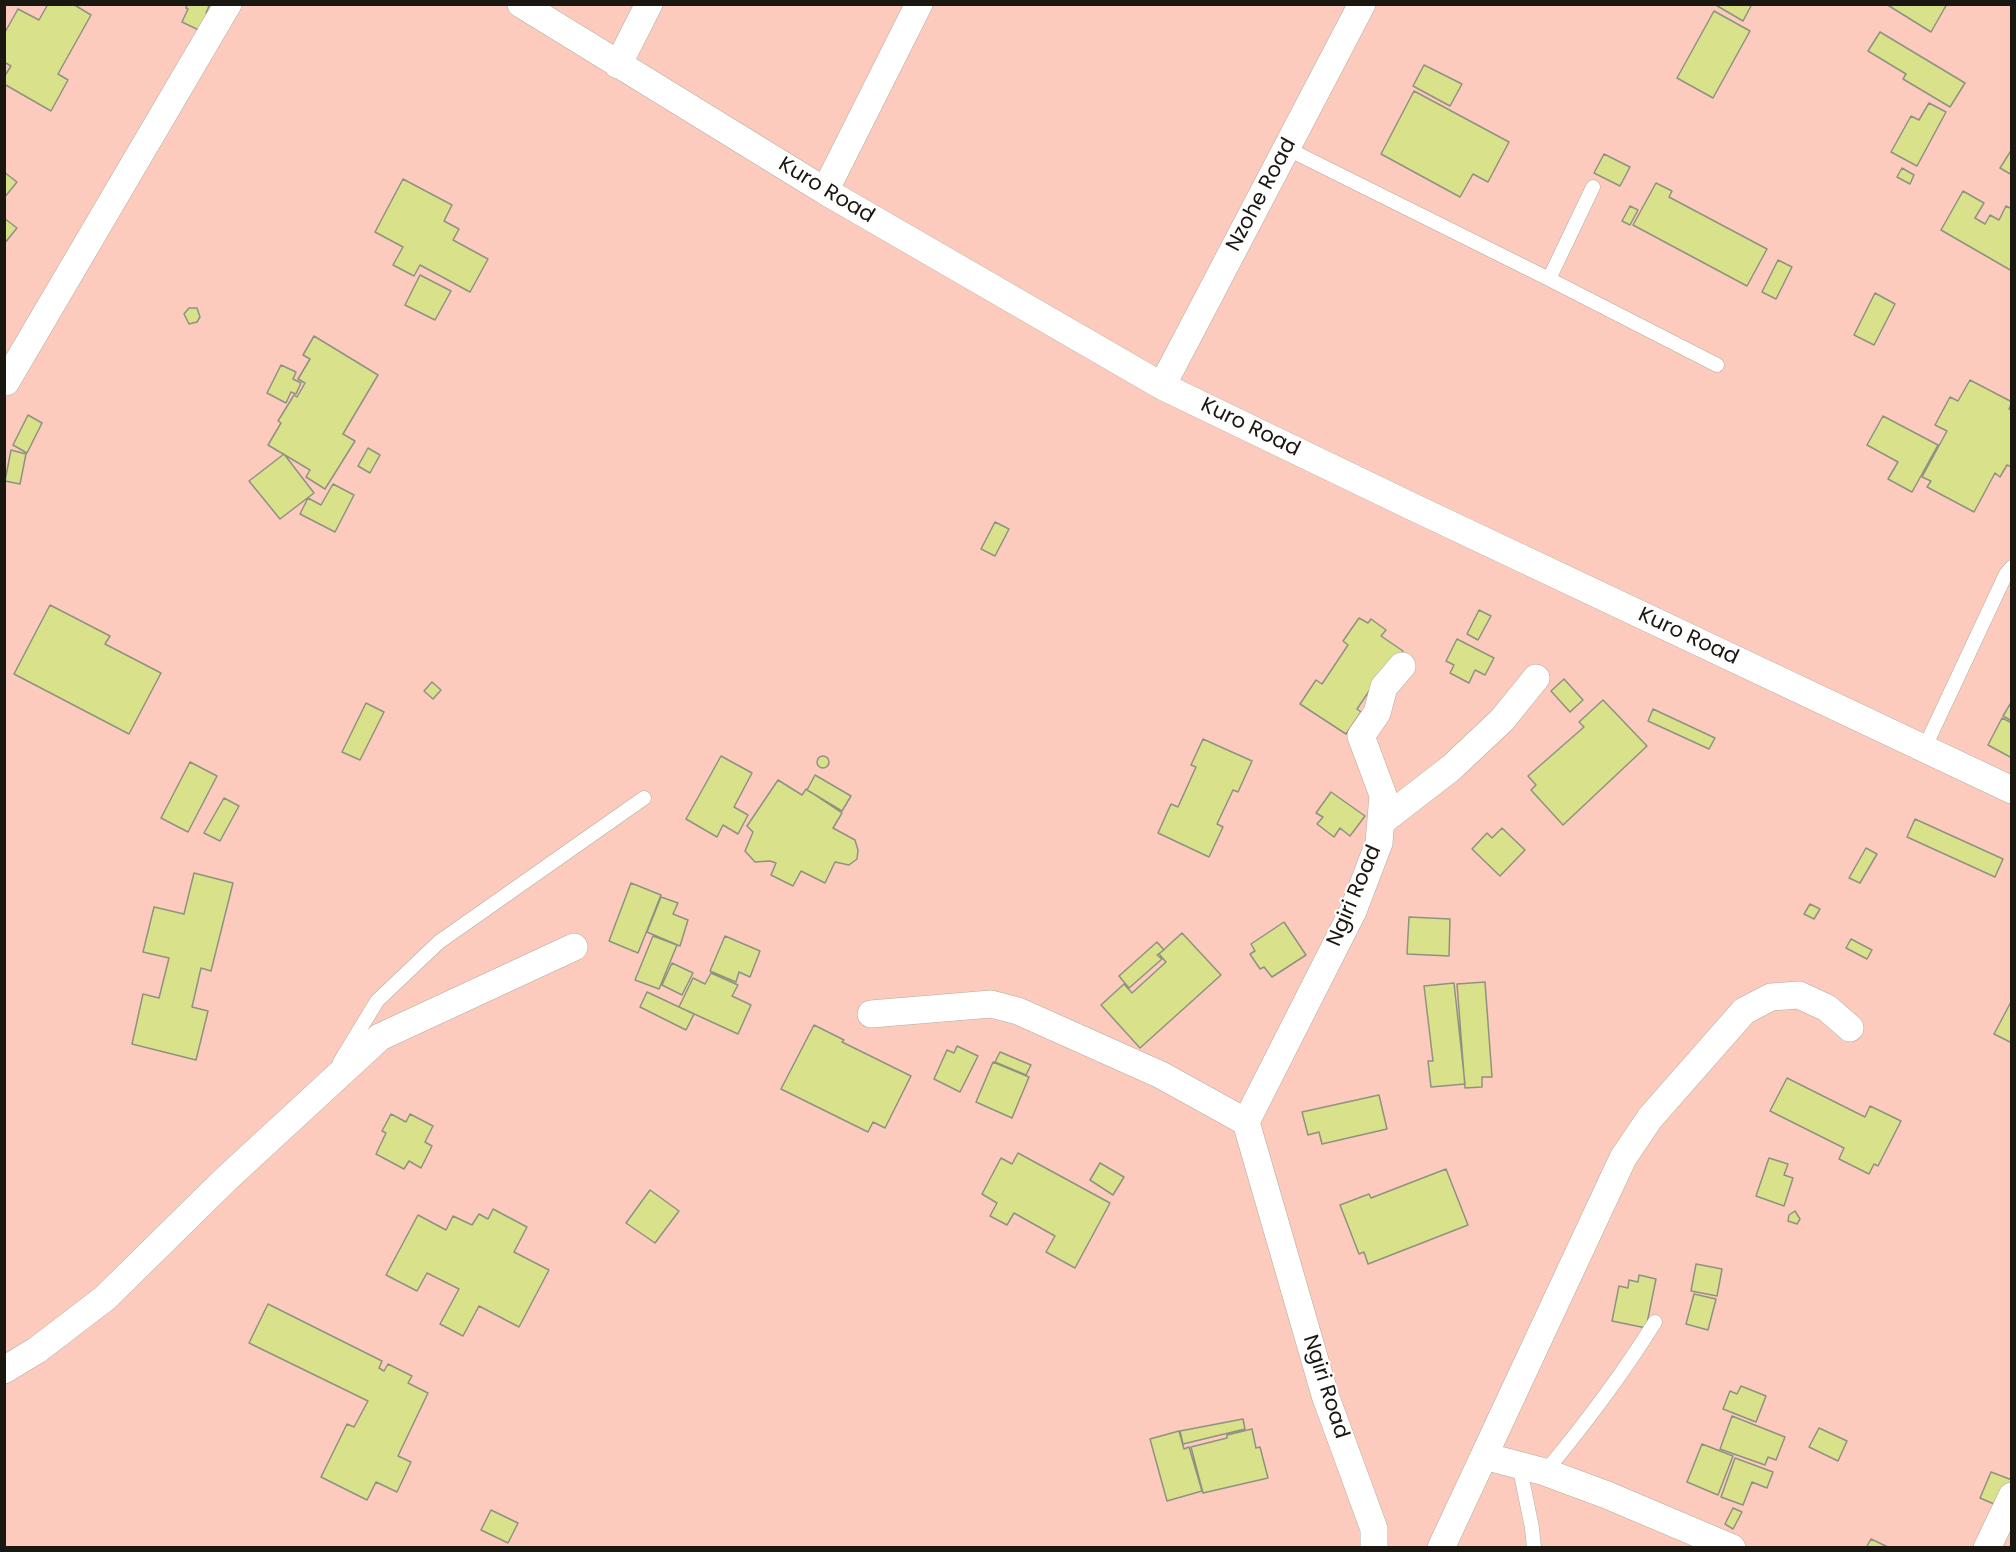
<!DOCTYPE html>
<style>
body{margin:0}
#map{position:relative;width:2016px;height:1552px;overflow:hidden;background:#fff9eb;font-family:Poppins,sans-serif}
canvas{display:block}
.frame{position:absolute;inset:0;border:6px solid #1a1711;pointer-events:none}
</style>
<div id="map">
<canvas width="2016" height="1552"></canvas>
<div class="frame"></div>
</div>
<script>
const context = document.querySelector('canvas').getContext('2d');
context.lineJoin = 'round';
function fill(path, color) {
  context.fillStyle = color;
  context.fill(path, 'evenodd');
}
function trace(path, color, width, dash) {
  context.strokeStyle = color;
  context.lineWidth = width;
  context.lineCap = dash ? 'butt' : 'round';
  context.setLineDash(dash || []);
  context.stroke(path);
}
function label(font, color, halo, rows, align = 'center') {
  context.font = font + ' Poppins,sans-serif';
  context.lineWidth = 4.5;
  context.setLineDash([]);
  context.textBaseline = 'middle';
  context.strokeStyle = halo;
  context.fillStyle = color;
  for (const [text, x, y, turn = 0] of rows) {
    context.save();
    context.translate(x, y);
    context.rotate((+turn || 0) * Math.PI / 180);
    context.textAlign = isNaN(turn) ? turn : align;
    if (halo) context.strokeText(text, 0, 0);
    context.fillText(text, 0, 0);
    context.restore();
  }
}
const green = new Path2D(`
 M5,5H2011V1547H5Z`);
const building = new Path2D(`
 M48,4H73L91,15L58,74L68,80L51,111L4,84V77L11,66L4,62V34L18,9L39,20Z
 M187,4H210L206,13L211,17L203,32L182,22L188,9L186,8Z
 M1714,4H1752L1743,21Z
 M1886,4H1947L1931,32Z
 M1714,11L1750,31L1713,98L1677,78Z
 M1880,32L1965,83L1950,107L1903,79L1906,74L1868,51Z
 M1424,65L1462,84L1450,106L1413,86Z
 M1414,91L1509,142L1488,182L1473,174L1460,197L1381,154Z
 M1929,103L1946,112L1917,166L1891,152L1911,116L1919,120Z
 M2012,149V175L2000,168Z
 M1604,154L1630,167L1620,186L1594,173Z
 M1902,168L1914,175L1910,184L1897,177Z
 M4,172L17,182L4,198Z
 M403,179L452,205L444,221L459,229L453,240L488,259L470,292L420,265L414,276L393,265L403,247L375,232Z
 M1656,183L1672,191L1669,197L1767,249L1747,286L1633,225Z
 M1963,191L1984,203L1975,218L1985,224L1990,215L1999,220L2006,206L2012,209V271L1941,230Z
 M1630,206L1638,210L1630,225L1622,221Z
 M4,218L17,228L4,244Z
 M1778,260L1792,267L1776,299L1762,292Z
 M420,275L451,291L435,320L405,305Z
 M1875,293L1895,304L1874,345L1854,335Z
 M189,308H197L200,317L197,322L189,324L184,314Z
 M314,336L378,375L343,434L355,441L325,489L306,477L310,470L268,445L281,423L278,421L294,395L297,397L305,383L298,379L310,359L303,355Z
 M281,365L296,372L293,379L301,383L296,394L291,392L286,403L267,393Z
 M1970,380L2012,402L2009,409L2012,411V467L2007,465L2000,477L1995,473L1974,512L1927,487L1931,481L1922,477L1947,431L1935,425L1950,397L1958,401Z
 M28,415L42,423L27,453L13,445Z
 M1883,416L1938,445L1912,492L1888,479L1898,462L1867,445Z
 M368,448L380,455L370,473L358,466Z
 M11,450L26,454L20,484L5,481Z
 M284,454L314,493L280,519L249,481Z
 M333,484L354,495L335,532L300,514L308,498L321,505Z
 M995,522L1009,529L995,556L981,549Z
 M50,605L110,636L105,644L161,673L129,734L14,674Z
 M1479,610L1491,616L1478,640L1467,634Z
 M1359,618L1368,623L1371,619L1386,630L1381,636L1403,651L1387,675L1382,672L1357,709L1361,712L1346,734L1300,704L1316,680L1322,684L1348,645L1343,641Z
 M1457,639L1494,658L1485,675L1475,670L1469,683L1450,673L1454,665L1446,661Z
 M1564,679L1583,700L1570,712L1551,691Z
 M432,682L441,690L433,699L424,691Z
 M1603,700L1647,746L1563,825L1531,790L1536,785L1528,776L1584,727L1579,722Z
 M2012,701V721L2003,716Z
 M366,703L384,712L360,760L342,752Z
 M1653,709L1715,738L1709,749L1648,721Z
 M2002,718L2012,723V758L1988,745Z
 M1203,739L1252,761L1238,792L1233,790L1217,824L1223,827L1209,857L1158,833L1171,804L1178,807L1196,767L1191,765Z
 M817 762a6 6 0 1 1 12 0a6 6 0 1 1-12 0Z
 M721,756L752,773L734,807L748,815L738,834L723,825L717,837L686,819Z
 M190,762L217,776L188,832L161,818Z
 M815,775L851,796L842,811L807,790Z
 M778,780L802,795L806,789L842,813L833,828L855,840L858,850L857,859L849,865L835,862L825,883L801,871L793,886L771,875L776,863L770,861L755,862L745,851L753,832L747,826Z
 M1331,792L1365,816L1350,836L1340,828L1334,837L1317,824L1323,817L1316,813Z
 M224,798L239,806L220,841L204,833Z
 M1915,819L2003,859L1995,877L1907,837Z
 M1502,828L1525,850L1500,876L1472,849L1487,833L1492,838Z
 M1866,848L1877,854L1860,883L1849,878Z
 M194,873L233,883L211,971L201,968L192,1007L208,1011L196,1060L132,1044L143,994L159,998L169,958L143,952L154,907L184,914Z
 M631,883L661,895L638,953L609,941Z
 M661,897L678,903L673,914L688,920L680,946L647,932Z
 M1810,904L1820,909L1814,919L1804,914Z
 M1409,917L1450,919L1449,956L1407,954Z
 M1284,922L1306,955L1272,977L1264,967L1260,969L1250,954L1255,951L1251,944Z
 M1182,933L1221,975L1140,1048L1101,1005L1124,984L1132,993L1166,962L1159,954Z
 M653,936L677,945L659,989L635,980Z
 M725,936L760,951L750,977L739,972L736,982L710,971Z
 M1851,939L1872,950L1867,959L1846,948Z
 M1157,942L1164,950L1157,955L1162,959L1129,988L1119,976Z
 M672,963L693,973L682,995L662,985Z
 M711,973L738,985L732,996L751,1005L738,1034L679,1007L693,978L705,984Z
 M1485,982L1492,1077H1482V1087L1465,1088L1457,984Z
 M1454,983L1465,1084L1431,1087L1428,1061H1433L1424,986Z
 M647,992L694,1014L686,1030L640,1007Z
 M2012,1000V1043L1994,1034Z
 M814,1025L844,1040L842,1042L911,1076L885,1128L873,1122L868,1132L781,1089Z
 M957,1046L978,1056L960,1092L934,1079L947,1050L954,1053Z
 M1000,1052L1031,1065L1026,1075L995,1062Z
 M993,1062L1029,1077L1012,1118L976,1102Z
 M1787,1078L1865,1117L1870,1106L1901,1121L1878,1166L1874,1164L1869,1174L1839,1159L1844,1148L1770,1111Z
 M1379,1095L1387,1129L1322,1144L1319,1132L1308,1135L1302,1112Z
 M391,1114L406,1122L410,1114L433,1126L425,1142L432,1146L421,1168L409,1161L404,1169L376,1154L386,1133L382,1131Z
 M1018,1153L1110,1203L1075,1268L1046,1252L1055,1236L1014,1213L1007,1225L990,1216L997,1203L982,1194L1001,1158L1012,1164Z
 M1769,1158L1788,1164L1784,1175L1793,1178L1784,1206L1756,1196Z
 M1100,1163L1124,1177L1113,1195L1090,1180Z
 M1446,1169L1468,1225L1368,1264L1364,1252L1359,1254L1340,1205L1369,1194L1371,1198Z
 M650,1190L679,1211L655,1243L626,1223Z
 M493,1209L527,1227L514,1252L549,1270L519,1327L479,1306L463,1336L440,1324L459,1289L427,1273L417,1291L386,1275L418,1215L446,1230L453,1216L472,1225L479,1214L488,1219Z
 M1795,1211L1800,1219L1797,1224L1788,1221L1789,1215Z
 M1696,1264L1722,1269L1717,1296L1691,1291Z
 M1639,1275L1656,1279L1646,1328L1612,1321L1619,1286L1628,1288L1629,1280L1638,1282Z
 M1694,1294L1716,1299L1708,1330L1686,1324Z
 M268,1304L382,1361L379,1368L384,1371L388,1364L412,1376L408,1383L428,1393L398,1456L411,1462L397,1492L376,1482L367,1500L321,1477L347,1424L354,1427L368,1401L249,1343Z
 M1741,1386L1766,1396L1756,1422L1723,1409L1730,1391L1737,1394Z
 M1732,1416L1785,1437L1776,1460L1768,1457L1765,1465L1720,1449Z
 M1243,1419L1245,1429L1183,1444L1180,1431Z
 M1819,1428L1847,1441L1838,1461L1809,1447Z
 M1252,1429L1256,1448L1260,1447L1268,1478L1203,1493L1191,1447L1227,1438V1435Z
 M1179,1431L1184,1449L1189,1447L1202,1491L1167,1501L1150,1439Z
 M1702,1444L1733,1456L1718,1495L1687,1482Z
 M1735,1458L1773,1472L1767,1488L1752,1482L1743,1505L1721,1497Z
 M1991,1472L2012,1480L2001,1507L1980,1498Z
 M1733,1508L1742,1512L1733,1529L1725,1524Z
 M491,1510L518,1523L508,1543L481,1530Z
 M1871,1539L1890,1548H1866Z`);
const service = new Path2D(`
 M1286,148L1549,279L1717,365
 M1549,279L1593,187
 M1924,749L2006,574L2012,567
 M340,1062L377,1001L439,942L644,798
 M1519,1464L1532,1528L1534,1548
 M1545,1472C1585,1424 1622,1375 1655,1322`);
const minor = new Path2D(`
 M521,4L825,191L1162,386L1413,507L2012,790
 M618,65L649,4
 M825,191L919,4
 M6,382L228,4
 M1162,386L1362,4
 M1381,822L1451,768L1502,720L1536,678
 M871,1014L991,1004L1018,1011L1161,1075L1246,1122
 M4,1370L37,1350L105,1298L226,1179L380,1037L574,947
 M1484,1456L1545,1472L1607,1495L1732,1548
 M1374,1548V1529L1325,1395L1246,1122L1353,911L1379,843L1383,795L1361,736L1377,713L1384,687L1402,666
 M1441,1548L1623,1158L1650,1118L1744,1011L1771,997L1799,995L1827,1008L1850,1028
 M1987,1548L2012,1496`);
const streetNames = [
 ["Kuro Road",826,191,31],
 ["Nzohe Road",1262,195,-62],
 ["Kuro Road",1250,428,26],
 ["Kuro Road",1688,637,25],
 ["Ngiri Road",1355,896,-67],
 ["Ngiri Road",1325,1387,72]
];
fill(green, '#fdcbbe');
fill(building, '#dae18b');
trace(building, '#8f9281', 1.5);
trace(service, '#b3ac9b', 15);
trace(minor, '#b3ac9b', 28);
trace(service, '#fff', 14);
trace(minor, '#fff', 27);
label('21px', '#1a1711', '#fff', streetNames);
</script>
